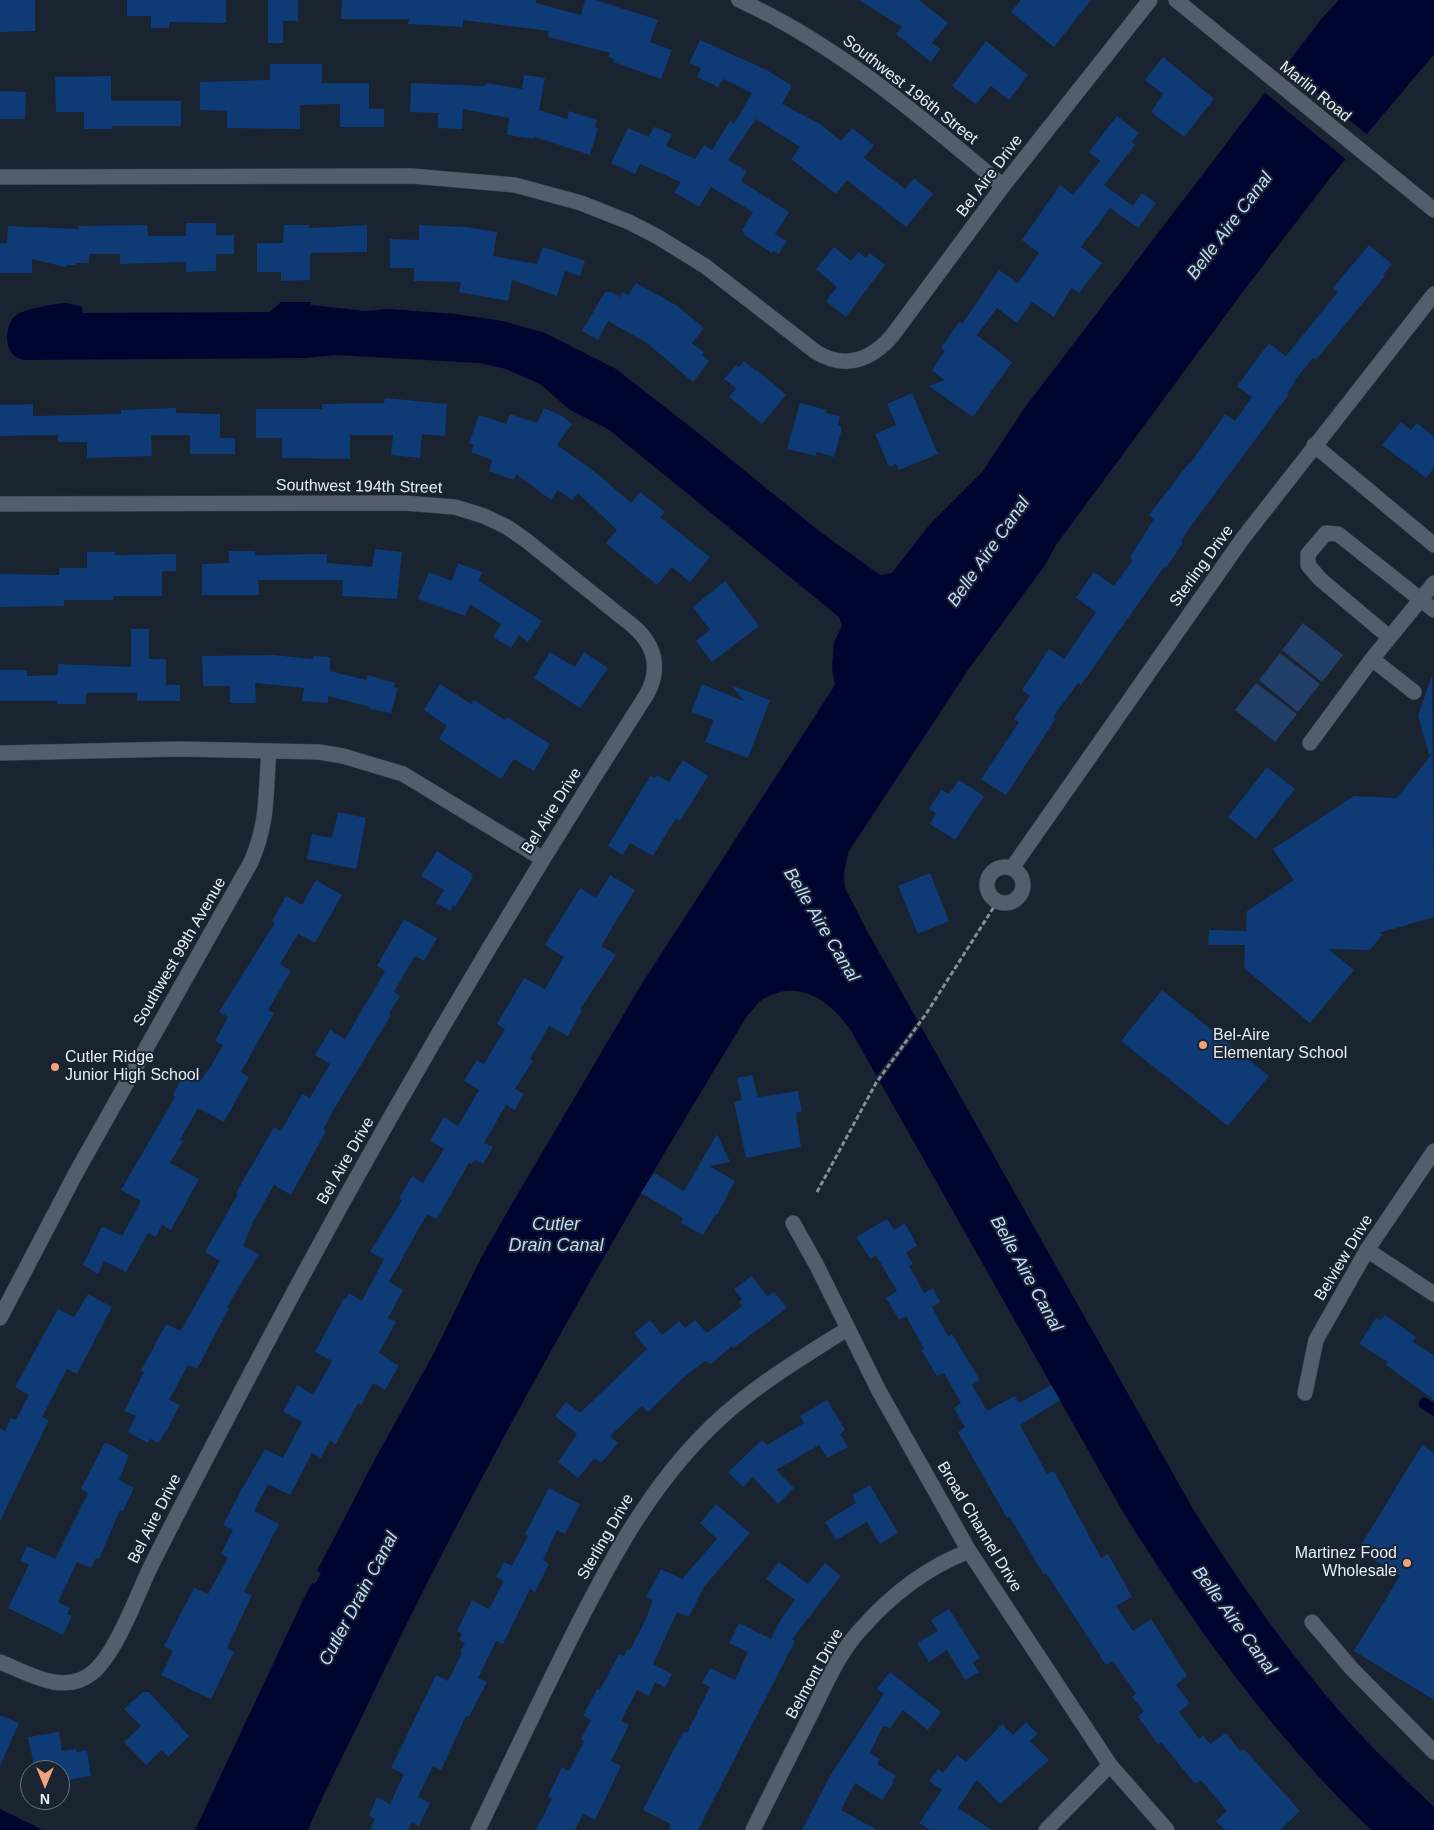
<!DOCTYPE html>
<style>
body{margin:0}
#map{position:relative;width:1434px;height:1830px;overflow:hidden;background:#1a2330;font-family:Helvetica,sans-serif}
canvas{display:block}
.north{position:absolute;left:20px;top:1760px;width:50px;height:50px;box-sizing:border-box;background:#1a2330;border:1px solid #6c7480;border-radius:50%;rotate:180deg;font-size:14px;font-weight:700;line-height:20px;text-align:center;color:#e8eef7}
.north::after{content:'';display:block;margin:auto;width:18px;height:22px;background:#f0a27a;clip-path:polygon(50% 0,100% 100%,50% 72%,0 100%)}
</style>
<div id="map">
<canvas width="1434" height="1830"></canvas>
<div class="north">N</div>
</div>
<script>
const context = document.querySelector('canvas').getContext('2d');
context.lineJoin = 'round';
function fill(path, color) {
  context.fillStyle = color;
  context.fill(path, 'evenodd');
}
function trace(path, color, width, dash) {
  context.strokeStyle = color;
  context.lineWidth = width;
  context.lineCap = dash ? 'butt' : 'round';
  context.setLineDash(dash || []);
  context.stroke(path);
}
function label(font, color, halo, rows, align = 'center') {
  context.font = font + ' Helvetica,sans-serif';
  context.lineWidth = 4;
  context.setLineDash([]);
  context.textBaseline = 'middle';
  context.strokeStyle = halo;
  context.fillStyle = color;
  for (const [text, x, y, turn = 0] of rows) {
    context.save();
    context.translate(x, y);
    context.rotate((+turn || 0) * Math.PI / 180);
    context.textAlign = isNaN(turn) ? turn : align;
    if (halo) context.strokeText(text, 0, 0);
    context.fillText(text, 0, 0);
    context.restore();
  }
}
const green = new Path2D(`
 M1303,623L1343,655L1322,682L1282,650Z
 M1280,653L1320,684L1298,712L1259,680Z
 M1256,683L1297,714L1275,742L1235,710Z`);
const water = new Path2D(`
 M1339,0H1434V54L1330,178L1242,293L1056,545L1045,565L968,670L849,851C845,864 843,875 845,888L866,929L1193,1509C1246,1593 1305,1677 1374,1749C1394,1769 1414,1788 1434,1807V1830H1371C1273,1736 1194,1626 1123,1512L850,1029C829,1000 799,978 763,999C757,1003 752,1011 747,1016C644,1184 546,1355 455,1529C421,1594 389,1659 358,1725C341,1760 323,1794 308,1830H195L304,1598L312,1583L315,1584L321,1573L317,1571L374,1461L435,1351L481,1258L510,1207L641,985L835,685L832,669L834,642L842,626L839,617L608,429L570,410L540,384L506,369L480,363L335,355L306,358L24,360C19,359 14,357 11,352C4,342 7,319 18,314C26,309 58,303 67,303C72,304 78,306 82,307L83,313L270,312L281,302H311V305L365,311L389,309L455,314L503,321L545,333L616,369L702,436L819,531L880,575L892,573L930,524L983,471L1023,410L1322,18Z
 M1423,1397L1434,1402V1416L1419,1407V1401Z
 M0,1809L43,1830H0Z`);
const pier = new Path2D(`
 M1283,66L1370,137L1348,161L1263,91Z
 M920,1018L923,1024L879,1083L876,1077Z`);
const building = new Path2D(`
 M0,0H35V31L0,32Z
 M127,0H226V23L169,22V28H151V16H127Z
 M268,0H298V21H283V43H268Z
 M342,0H536V3L581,15L585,0H596L658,20L650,42L672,50L661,79L613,62L614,59L608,57L610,53L548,37L549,31L463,20V27L408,24L409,19H341Z
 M859,0H919L948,23L932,43L940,49L931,62L896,34L902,27Z
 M1021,0H1091L1054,47L1011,12Z
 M700,40L767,70L792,86L782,104L820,124L841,141L852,128L874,145L864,158L905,189L914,178L933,194L906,227L847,180L836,194L791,159L800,147L756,119L728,160L747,171L741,181L789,212L775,234L787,241L779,254L773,251L772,253L743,234L744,232L742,230L753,212L711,187L699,207L674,192L681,182L640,164L635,174L611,163L628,128L649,137L654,127L672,134L666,146L695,159L704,145L712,150L730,121L734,124L752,93L723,79L718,87L697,77L701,68L689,63Z
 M986,41L1028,75L1009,100L991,86L976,104L952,86Z
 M1163,57L1214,99L1184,137L1151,112L1163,94L1145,80Z
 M270,64H322V83H369V109H384V127H340V104L300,105V129L227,128V111L200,110V82L270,80Z
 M524,75L545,78L539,110L567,119L569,111L597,120L595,127L598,128L590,155L535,137L534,139L507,135L509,118L463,109L462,129L438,128V113L410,112L411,83L485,86L486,83L522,89Z
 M111,76V101H181V126H112V129H84V112H56L55,77Z
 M0,91L26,92L25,119H0Z
 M1117,116L1139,133L1132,142L1135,145L1104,185L1133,206L1142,193L1156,203L1138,228L1110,208L1081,247L1102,263L1079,293L1071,288L1054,317L1032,302L1017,323L997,308L977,335L1012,362L973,417L929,386L944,380L932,370L945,351L941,348L959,322L962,324L999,270L1018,283L1039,253L1022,240L1060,185L1073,195L1100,161L1089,152Z
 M186,223H216V235H234V254H216V271L186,272V262L120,264V254H89V263H76V265H67L65,267L32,259V273H0V243H7L8,226L78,229V226L147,225L148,236H186Z
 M284,225H309V228L367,225V252L310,253V280L281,281V272H257V243H283Z
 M419,225L466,227L497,232L493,256L537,264L543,247L585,261L580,276L565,271L557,296L512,280L508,301L459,292L461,282L414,281V268H390V239L419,240Z
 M1369,245L1392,264L1383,275L1385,276L1316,360L1313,358L1294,381L1295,382L1287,393L1289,394L1188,530L1181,541L1183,543L1166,568L1164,567L1081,685L1078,683L1053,717L1056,718L1006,795L981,779L1019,722L1014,719L1030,696L1022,690L1049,649L1064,659L1096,612L1076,598L1094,572L1114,586L1133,560L1130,557L1154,519L1149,515L1189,463L1190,464L1225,414L1235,421L1252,397L1237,386L1269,343L1286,356L1338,292L1333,288Z
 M834,247L851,261L858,252L866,258L870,253L885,265L846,317L826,301L837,287L816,269Z
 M636,283L676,305L704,328L692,343L704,352L702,355L709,361L693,382L647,343L608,321L598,340L582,331L605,292H611L620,297L623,292L628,295Z
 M744,361L756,371L757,370L786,395L762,424L729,397L736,388L724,379L736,365L739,367Z
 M912,393L938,454L899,470L896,464L889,467L875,434L896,425L887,404Z
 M385,398L447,404L445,436L422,434L420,458L391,455L393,435H350V459L282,458V438H256V409H322V404L384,403Z
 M800,403L827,410L826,413L840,416L838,425L841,426V432L834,457L817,452L816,456L787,449Z
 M33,404V416L121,414V410L176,408V413L220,414V438H235V454H190V435H151L152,456L87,458V442H58V435L0,436V405Z
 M544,408L562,416L572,424L557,445L594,471L631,503L640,492L665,512L660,517L710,557L690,582L672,567L657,585L606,543L617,530L578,493L572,500L558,490L551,500L516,474L514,480L489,471L492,460L471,452L474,445L469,443L479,415L506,424L510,414L537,423Z
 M1401,422L1411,430L1417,423L1434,437V468L1426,478L1382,445Z
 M375,549L402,552L397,599L342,596L343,580H258L259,595H202V564L229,563V551H255V555L327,554V563L372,567Z
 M87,552H115V555L176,554V571H162V596H114L113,600H64V606L0,607V574L59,575V568H87Z
 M458,563L482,572L479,581L542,621L528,642L519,635L511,648L493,637L501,624L470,604L465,616L418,599L429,572L452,581Z
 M725,581L759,626L712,662L696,641L710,630L693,607Z
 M131,629H149V659H166V685H180V701H137V693H86V704H57V701H0V670H27V676L58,675V664L131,667Z
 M550,652L575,667L584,652L608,668L580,708L534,678Z
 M273,655L313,659V656L330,657V671L366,680L368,675L395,683L394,687L398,688L391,713L370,709V707L328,696V703L302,701L304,688L255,683L256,703H230V686H203L202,656Z
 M1432,676L1434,917L1379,933L1383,934L1370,950L1328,949L1354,970L1310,1023L1244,968L1245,945H1208L1209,930L1246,931L1247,911L1294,880L1273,849L1354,796L1397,798L1432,754L1429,755L1418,715Z
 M440,684L471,704L474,700L505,720L507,717L550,744L534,771L514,759L501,779L439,739L447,726L424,710Z
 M702,684L744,701L731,685L770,700L748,758L705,742L714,720L691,712Z
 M683,760L708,776L680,821L676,818L653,856L630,843L623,855L608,846L650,776L655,778L657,775L669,782Z
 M1267,767L1295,789L1256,839L1228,817Z
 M959,780L984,796L955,840L930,824L936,813L929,809L941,790L949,794Z
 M338,812L366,818L356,869L307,859L312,834L332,838Z
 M437,851L473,874L471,876L473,877L455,907L453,906L450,911L436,903L444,890L421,876Z
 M930,873L949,921L918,934L898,886Z
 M610,875L635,890L601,946L616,955L580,1009L582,1010L568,1036L549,1026L530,1059L533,1061L515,1089L524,1094L515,1110L506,1105L484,1143L493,1147L483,1164L475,1160L472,1164L469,1163L437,1219L427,1214L389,1282L403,1290L388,1318L396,1322L379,1353L399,1366L385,1390L373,1383L361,1405L358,1403L336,1444L330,1441L321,1458L312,1453L290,1495L268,1484L254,1511L279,1524L244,1592L252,1595L227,1648L234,1652L211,1699L161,1675L173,1651L164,1646L194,1588L208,1594L228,1558L221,1554L233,1530L223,1525L243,1487L265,1449L283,1458L302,1422L283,1412L297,1385L313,1395L332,1361L315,1352L344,1298L346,1299L349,1293L362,1301L384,1259L370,1252L402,1200L399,1199L412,1176L423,1183L444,1149L430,1141L444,1117L458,1126L479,1090L464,1081L477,1060L484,1064L505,1029L497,1024L524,978L545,989L564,957L545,945L580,888L596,898Z
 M316,880L342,895L315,943L298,934L280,964L291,971L268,1010L274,1013L241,1072L249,1077L224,1122L198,1108L180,1140L183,1141L170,1163L199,1179L171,1230L162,1225L156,1237L148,1233L126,1272L104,1261L98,1274L83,1265L101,1228L104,1227L122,1236L141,1201L121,1190L175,1097L173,1095L185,1072L201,1080L207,1071H208L223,1045L215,1041L228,1017L219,1012L275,923L272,921L286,896L302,905Z
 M404,919L437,938L424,961L415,956L394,992L400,996L389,1014L391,1015L333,1111L323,1130L326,1131L291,1195L274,1185L254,1220L243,1246L259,1254L227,1307L229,1308L197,1369L188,1365L169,1400L180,1405L166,1432L165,1431L159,1443L150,1439L148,1443L128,1432L136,1416L124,1411L144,1372L141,1371L166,1324L181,1331L220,1261L205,1252L238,1194L236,1193L274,1127L281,1131L302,1094L310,1098L330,1064L315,1055L330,1030L345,1039L385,971L377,966Z
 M1162,990L1269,1076L1228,1126L1121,1041Z
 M752,1075L758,1097L798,1091L802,1111L796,1113L801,1147L746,1158L734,1102L742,1100L737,1078Z
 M717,1134L730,1162L709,1166L735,1181L717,1215L716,1214L703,1235L681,1223L683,1218L641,1193L654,1173L684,1191Z
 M887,1219L894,1230L905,1223L917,1246L906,1252L913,1264L909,1266L924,1293L933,1288L940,1302L932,1307L948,1336L952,1334L980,1380L972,1385L987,1411L1015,1396L1019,1403L1051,1385L1060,1400L1020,1425L1047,1474L1054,1471L1101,1558L1108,1554L1132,1597L1116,1606L1133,1631L1151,1619L1187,1676L1176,1685L1190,1703L1179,1712L1199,1739L1203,1735L1210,1744L1226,1733L1240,1751L1244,1749L1300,1811L1280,1830H1225L1216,1821L1227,1811L1201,1780L1195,1784L1161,1742L1158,1744L1138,1717L1144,1711L1132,1697L1136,1694L1113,1661L1106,1665L1046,1573L1044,1575L1009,1516L1007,1518L958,1432L965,1427L954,1408L961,1403L944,1373L937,1376L921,1350L924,1349L906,1316L899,1320L886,1298L897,1291L876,1255L870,1259L856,1237Z
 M752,1276L767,1296L774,1292L787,1308L733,1348L732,1346L711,1364L705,1361L686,1375L648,1412L642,1406L610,1436L618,1443L601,1463L595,1458L578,1478L558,1462L577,1434L555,1416L566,1402L580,1413L647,1349L634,1333L650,1320L662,1335L679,1321L685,1328L695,1320L707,1333L742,1306L739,1302L742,1299L734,1289Z
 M88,1294L112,1307L77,1374L67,1369L42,1417L49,1420L0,1521V1428L5,1431L11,1418L16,1420L29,1395L15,1387L58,1309L74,1317Z
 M1385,1315L1416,1337L1413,1342L1434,1355V1400L1386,1365L1388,1362L1359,1344L1376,1318L1381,1320Z
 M827,1400L845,1430L840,1434L848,1447L827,1458L819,1445L776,1470L794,1488L778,1504L753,1477L743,1487L728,1472L762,1440L767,1445L804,1423L800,1416Z
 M105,1442L129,1455L119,1480L134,1488L123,1511L120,1510L99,1559L96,1558L91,1568L77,1562L58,1602L70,1608L67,1614L72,1616L63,1635L8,1608L29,1565L20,1561L27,1546L55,1559L88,1493L81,1489Z
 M1422,1445L1434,1453V1700L1354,1651L1400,1576L1358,1550Z
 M870,1485L898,1533L880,1544L867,1522L836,1540L825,1522L856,1503L852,1495Z
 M549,1488L580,1504L565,1534L557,1530L543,1560L549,1564L535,1592L530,1589L503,1644L496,1641L478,1678L487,1682L469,1717L466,1716L441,1770L433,1766L418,1797L430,1803L419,1826L412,1822L408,1830H370L375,1819L369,1815L377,1797L390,1804L404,1774L391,1768L436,1675L448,1681L462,1653L460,1652L465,1643L459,1640L462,1634L457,1631L472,1600L489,1609L504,1581L496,1577L504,1562L512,1566L528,1536L525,1534Z
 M716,1504L750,1533L704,1587L689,1617L677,1612L653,1664L672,1674L665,1687L655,1682L649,1696L637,1690L621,1721L629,1725L611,1761L621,1766L595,1820L583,1814L575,1830H536L552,1799L548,1797L562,1767L569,1771L584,1741L581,1739L591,1720L583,1716L597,1689L600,1690L619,1654L624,1656L627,1649L630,1650L646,1619L653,1600L646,1597L661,1569L682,1579L717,1539L700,1523Z
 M779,1562L808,1584L825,1563L841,1576L792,1639L795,1641L698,1830H668L671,1824L643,1810L675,1747L684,1731L687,1733L710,1687L702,1683L710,1668L735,1680L748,1652L729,1643L739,1623L771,1639L781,1619L795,1600L766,1579Z
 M949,1609L980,1658L973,1662L979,1672L965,1680L947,1650L929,1662L917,1643L938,1631L931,1620Z
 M890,1672L941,1712L928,1730L903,1710L890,1728L883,1726L870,1753L880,1759L877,1764L896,1776L892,1781L894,1782L882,1800L855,1783L841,1810L877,1830H802L830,1776L884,1694L877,1689Z
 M143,1692H149L189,1736L168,1757L162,1750L146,1765L124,1742L141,1726L124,1709Z
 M0,1715L19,1723L0,1766Z
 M1026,1722L1038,1734L1030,1741L1049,1760L1000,1804L977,1780L958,1808L992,1830H930L919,1823L942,1790L929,1781L938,1769L943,1773L957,1755L966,1762L1002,1724L1013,1735Z
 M59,1732L62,1751L76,1749L77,1752L87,1750L91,1776L60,1781V1770H35L28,1737Z`);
const path = new Path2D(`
 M817,1192L876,1083L926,1014L997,902`);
const minor = new Path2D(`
 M739,0C838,45 921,117 1003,186
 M1176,0L1434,210
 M0,177L412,176L515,185L581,203L629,222L658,237L705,266L816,352C845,370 871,360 892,336L1003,186L1150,0
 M1314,445L1434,545
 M0,504L404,503L455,507L484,516L507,527L527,541L633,626C655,645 661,668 647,694C506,913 374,1138 253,1369C219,1434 184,1500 151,1566C137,1595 116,1654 92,1673C64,1696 28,1673 0,1662
 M1389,637L1320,579L1308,565V554L1326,533L1338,534L1434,610
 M1414,692L1372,659L1434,583
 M1310,743L1372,659
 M0,753L180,749L319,752L343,756L403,774L543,859
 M987 885a18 18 0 1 1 36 0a18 18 0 1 1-36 0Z
 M1012,868L1243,538L1434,294
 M793,1223L816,1264L879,1391L969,1551L1110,1765L1167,1830
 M1367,1250L1434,1294
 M0,1318L77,1171L251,862C269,820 265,795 269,751
 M1305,1393L1316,1340L1367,1250L1434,1151
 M1312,1622L1352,1669L1434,1752
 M478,1830C509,1765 540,1700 572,1636C611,1559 650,1486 712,1426C752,1387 800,1359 847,1329
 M753,1830C772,1791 792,1752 811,1714C826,1684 839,1652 862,1628C891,1595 928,1567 969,1551
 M1046,1830L1110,1765`);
const markers = [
 [1203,1045,5,"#f0a27a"],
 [55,1067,5,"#f0a27a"],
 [1407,1563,5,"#f0a27a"]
];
const streetNames = [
 ["Southwest 196th Street",910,90,38],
 ["Marlin Road",1315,92,39],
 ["Bel Aire Drive",990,176,-53],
 ["Southwest 194th Street",359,487,1],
 ["Sterling Drive",1202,566,-54],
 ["Bel Aire Drive",552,811,-58],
 ["Southwest 99th Avenue",180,952,-60],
 ["Bel Aire Drive",346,1161,-60],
 ["Belview Drive",1344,1258,-59],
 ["Bel Aire Drive",155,1519,-63],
 ["Broad Channel Drive",979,1527,59],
 ["Sterling Drive",606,1537,-60],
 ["Belmont Drive",815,1674,-61]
];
const poiNames = [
 ["Bel-Aire",1213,1036],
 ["Elementary School",1213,1054],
 ["Cutler Ridge",65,1058],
 ["Junior High School",65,1076],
 ["Martinez Food",1397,1554,"right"],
 ["Wholesale",1397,1572,"right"]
];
const waterNames = [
 ["Belle Aire Canal",1230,226,-53],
 ["Belle Aire Canal",989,552,-55],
 ["Belle Aire Canal",821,925,59],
 ["Cutler",556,1225],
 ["Drain Canal",556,1246],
 ["Belle Aire Canal",1026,1274,61],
 ["Cutler Drain Canal",359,1599,-62],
 ["Belle Aire Canal",1234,1621,54]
];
fill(green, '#223f6a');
fill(water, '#000530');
fill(pier, '#1a2330');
fill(building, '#0e3a76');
trace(minor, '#373e48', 16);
trace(path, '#858d97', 3, [5, 2.5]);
trace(minor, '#535d6c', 15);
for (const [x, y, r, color] of markers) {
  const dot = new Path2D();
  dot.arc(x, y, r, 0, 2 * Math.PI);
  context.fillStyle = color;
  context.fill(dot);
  trace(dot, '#1a2330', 2);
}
label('16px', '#e8eef7', '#1a2330', streetNames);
label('16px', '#e8eef7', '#1a2330', poiNames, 'left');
label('italic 18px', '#c0d9fd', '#1a2330', waterNames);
</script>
